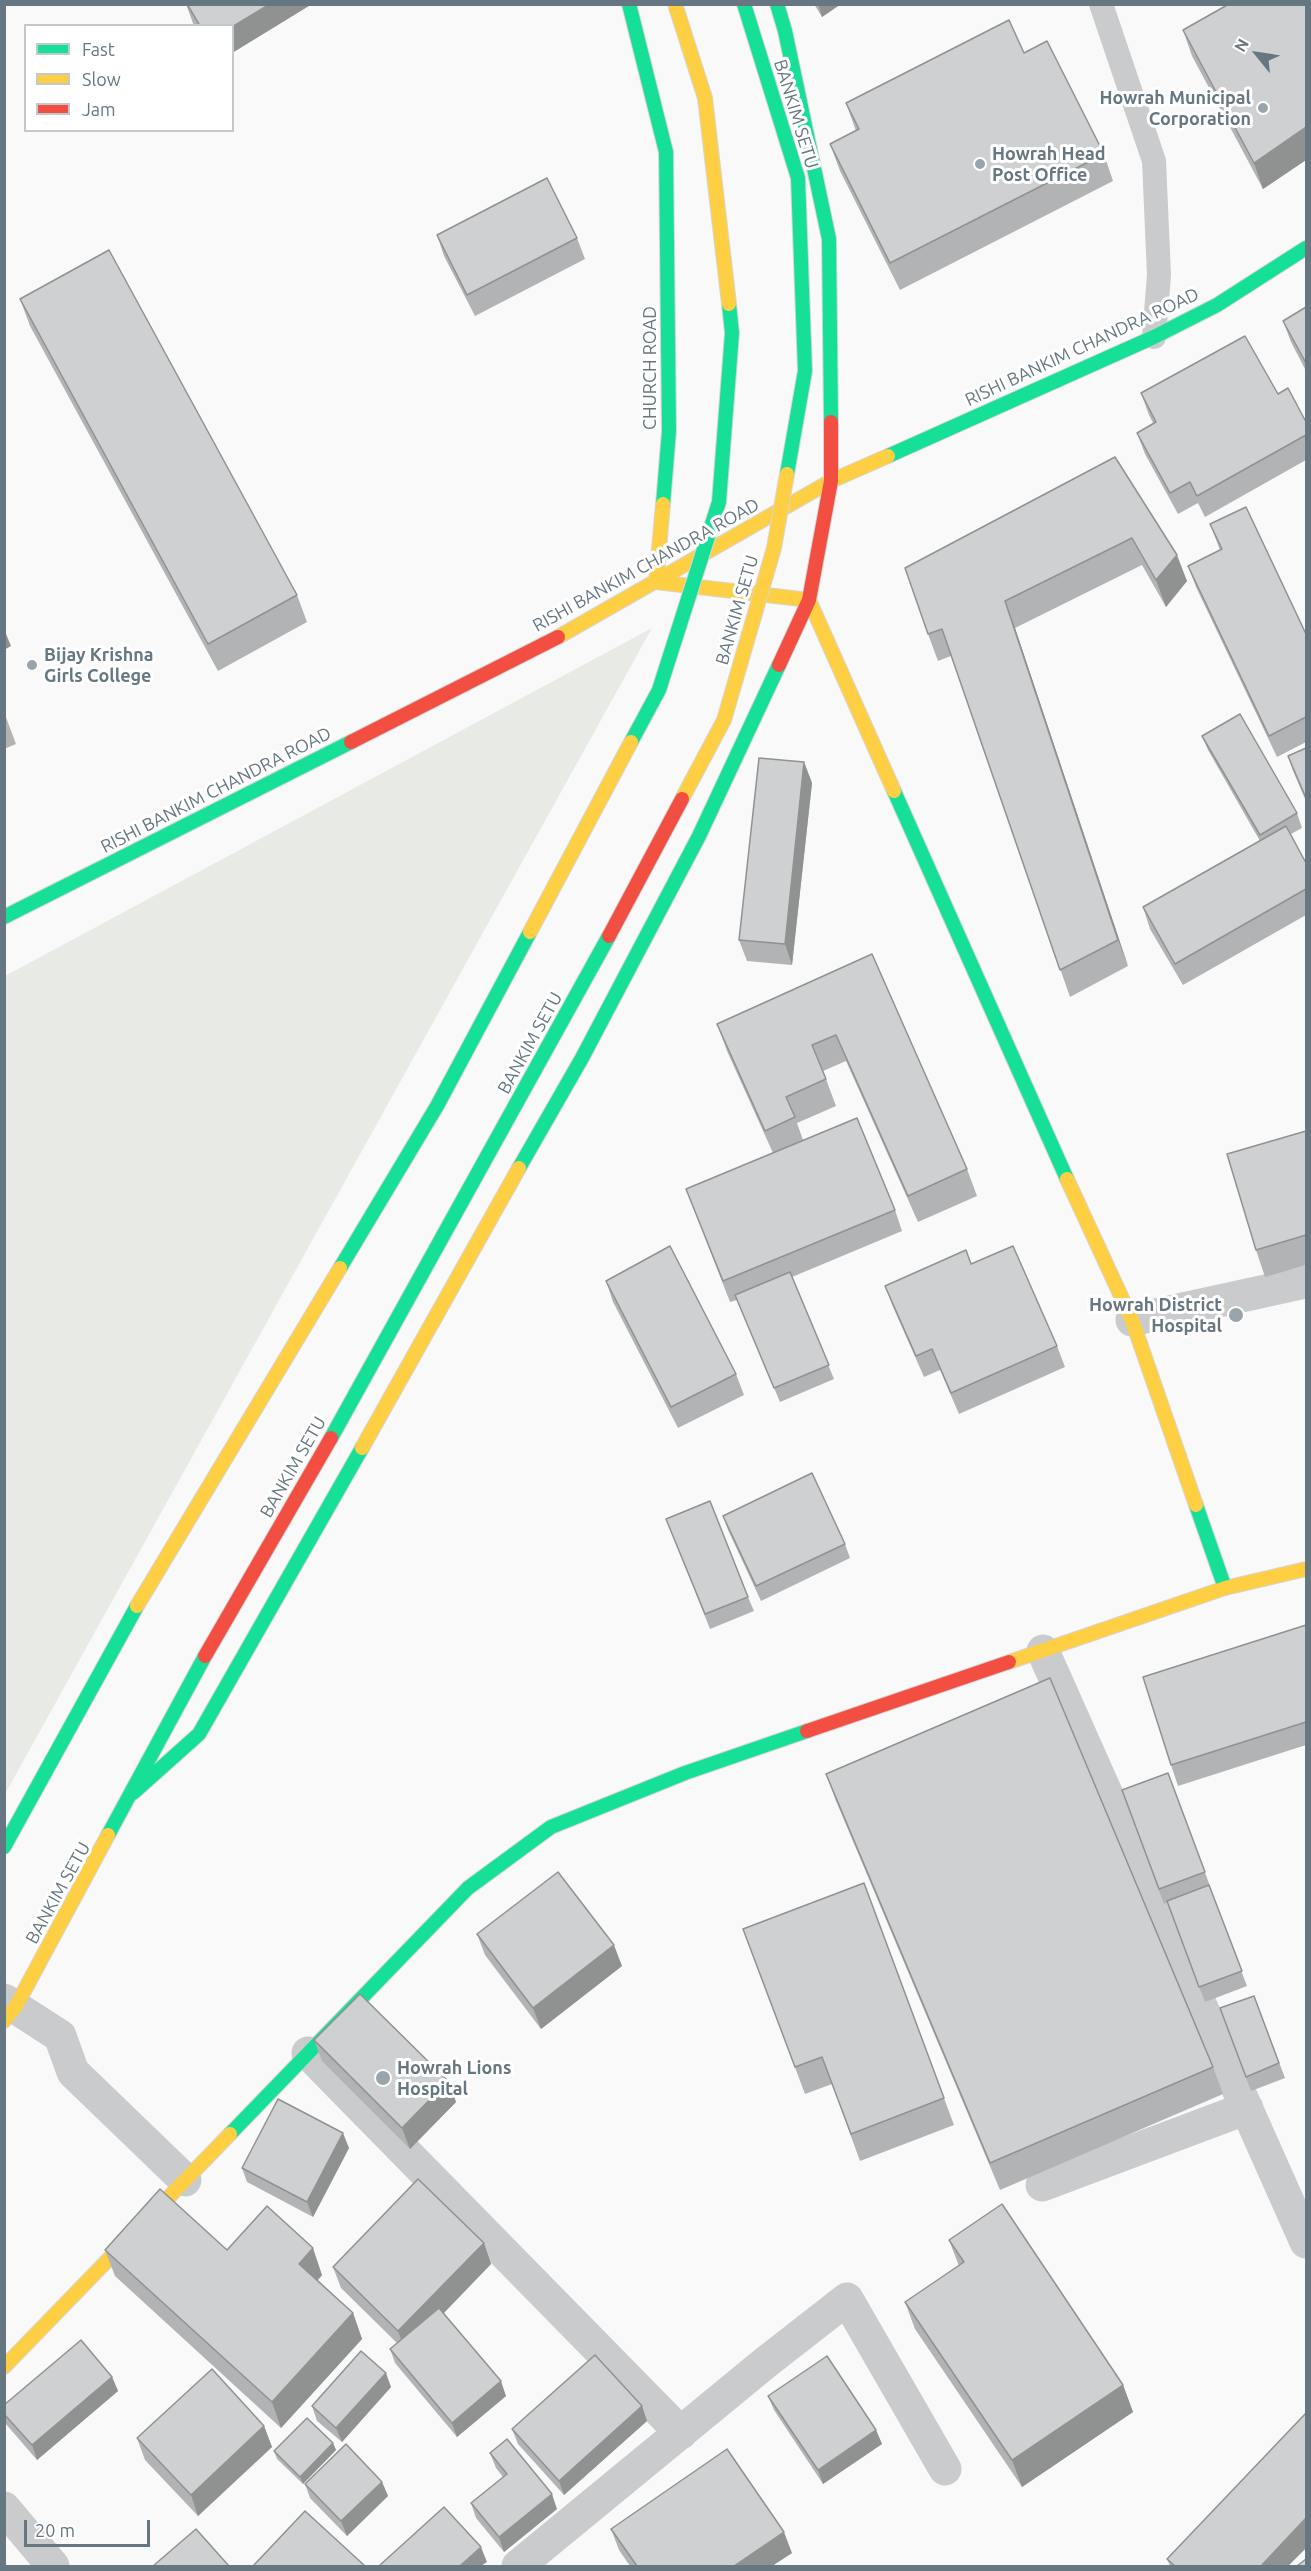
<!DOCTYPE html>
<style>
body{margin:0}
#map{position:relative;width:1311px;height:2571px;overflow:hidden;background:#f9f9f9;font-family:Ubuntu,sans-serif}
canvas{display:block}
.frame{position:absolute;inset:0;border:6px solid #667781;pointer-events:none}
.legend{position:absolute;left:24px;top:24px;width:210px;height:108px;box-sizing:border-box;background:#fff;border:2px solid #c2c9cd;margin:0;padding:8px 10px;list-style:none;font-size:18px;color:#667781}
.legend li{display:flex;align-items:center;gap:12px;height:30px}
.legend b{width:30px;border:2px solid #c2c9cd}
.north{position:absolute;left:1227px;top:24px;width:60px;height:60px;-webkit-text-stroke:4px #fff;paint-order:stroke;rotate:300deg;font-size:16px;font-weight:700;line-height:24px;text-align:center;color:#667781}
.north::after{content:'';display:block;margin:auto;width:21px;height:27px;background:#667781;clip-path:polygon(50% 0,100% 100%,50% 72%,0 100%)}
.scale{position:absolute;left:24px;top:2520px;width:126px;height:27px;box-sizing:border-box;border:3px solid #667781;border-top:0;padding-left:8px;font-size:18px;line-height:21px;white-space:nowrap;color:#667781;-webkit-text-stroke:4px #fff;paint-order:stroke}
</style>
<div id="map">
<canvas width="1311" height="2571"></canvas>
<div class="frame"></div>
<ul class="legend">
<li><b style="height:8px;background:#16e098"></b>Fast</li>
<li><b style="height:8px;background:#ffcf43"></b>Slow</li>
<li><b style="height:8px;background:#f24e42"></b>Jam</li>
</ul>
<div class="north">N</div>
<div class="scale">20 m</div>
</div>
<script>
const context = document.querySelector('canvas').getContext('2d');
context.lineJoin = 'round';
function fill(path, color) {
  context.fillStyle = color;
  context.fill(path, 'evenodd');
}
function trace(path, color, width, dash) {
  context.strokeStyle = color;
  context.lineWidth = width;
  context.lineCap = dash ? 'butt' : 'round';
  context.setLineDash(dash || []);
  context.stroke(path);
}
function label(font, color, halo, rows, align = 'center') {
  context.font = font + ' Ubuntu,sans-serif';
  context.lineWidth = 6;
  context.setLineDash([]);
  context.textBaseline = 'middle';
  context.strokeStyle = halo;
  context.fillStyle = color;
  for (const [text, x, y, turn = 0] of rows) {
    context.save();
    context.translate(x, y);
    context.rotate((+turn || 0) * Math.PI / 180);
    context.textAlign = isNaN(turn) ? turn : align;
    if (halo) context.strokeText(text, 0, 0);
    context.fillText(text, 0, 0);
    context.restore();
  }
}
const green = new Path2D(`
 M652,628L5,1794V976Z`);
const lane = new Path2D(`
 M1101,4L1154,161L1159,275L1154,337`);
const street = new Path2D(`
 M1132,1320L1306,1282
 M1043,1651L1306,2242
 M4,2000L60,2036L73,2072L185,2180
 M308,2053L681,2433
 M1042,2185L1247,2108
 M4,2508L53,2566
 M518,2566L765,2363L847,2299L945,2469`);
const fast = new Path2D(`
 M629,4L666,152L669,431L663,504
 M744,4L798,178L805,371
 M777,4L785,31L829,239L831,422
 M888,456L1154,337L1217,305L1306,248
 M894,791L1067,1179
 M4,917L351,742
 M519,1168L582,1058L699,836L779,665
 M1196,1505L1225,1588
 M133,1793L199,1734L362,1448
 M108,1835L205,1656
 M4,1847L137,1606
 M230,2134L468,1888L551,1827L685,1773L807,1731`);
const slow = new Path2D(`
 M663,504L656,582L809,600
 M809,600L894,791
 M558,637L831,481L888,456
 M1067,1179L1132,1320L1196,1505
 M362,1448L519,1168
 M1009,1662L1225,1588L1306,1569
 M4,2021L16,2006L108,1835
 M4,2367L230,2134`);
const jam = new Path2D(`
 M779,665L809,600L831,481V422
 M351,742L558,637
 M807,1731L1009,1662`);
const fastBridge = new Path2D(`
 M787,474L805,371
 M631,742L659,690L719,502L732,333L729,304
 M340,1268L437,1106L530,932
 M331,1438L609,936`);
const slowBridge = new Path2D(`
 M675,4L705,98L729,304
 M682,799L724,720L774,548L787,474
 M530,932L631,742
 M137,1606L340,1268`);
const jamBridge = new Path2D(`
 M609,936L682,799
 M205,1656L331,1438`);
const wall = new Path2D(`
 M186,4H312L232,53V26H194Z
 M814,4H841L822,17Z
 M1306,4V160L1263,189L1192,56L1183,30Z
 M1024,53L1104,154L1113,181L900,290L840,171L830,144L856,131L846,103Z
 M437,235L577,238L585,259L475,316L444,256Z
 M20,299L297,595L307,622L218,671L30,326Z
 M1306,307V371L1291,342L1283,321Z
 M1141,393L1278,394L1306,422V460L1205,517L1198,503L1178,514L1145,454L1137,433L1153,423L1149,415Z
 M1115,457L1187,581L1166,607L1142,565L1015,628L1128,966L1070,997L951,656L938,661L928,634Z
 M1210,524L1306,634V742L1277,757L1196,587L1188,566L1220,550Z
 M4,712L16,744L4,749Z
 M1202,736L1297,813L1302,828L1291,834L1306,863V915L1183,985L1150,929L1143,907L1260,841L1208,750Z
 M1306,748V801L1293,771L1288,756Z
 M804,762L812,783L792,965L747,961L739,940Z
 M872,954L967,1169L977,1196L918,1222L846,1061L823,1071L836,1106L797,1123L803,1140L895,1210L902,1231L792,1277L834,1379L780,1402L737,1300L730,1302L686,1189L773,1153L727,1051L717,1024Z
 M1306,1131V1265L1265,1277L1256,1250Z
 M971,1264L1057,1346L1065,1367L959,1414L940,1370L924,1377L893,1307L885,1286Z
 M606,1281L736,1374L744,1395L678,1428L613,1302Z
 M723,1516L845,1544L850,1558L761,1601L728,1530Z
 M666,1519L748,1597L754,1611L710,1629Z
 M1306,1625V1745L1178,1786L1171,1765Z
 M1168,1773L1210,1886L1209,1887L1247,1986L1205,2002L1167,1902L1164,1904L1122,1790Z
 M826,1774L1213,2067L1223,2094L1000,2190L836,1801Z
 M864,1883L954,2125L860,2161L832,2084L805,2094L743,1929Z
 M477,1934L622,1966L541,2029L485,1955Z
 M1254,1996L1285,2078L1251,2091L1220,2008Z
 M314,2040L448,2081L456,2102L410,2149L322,2061Z
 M349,2148L313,2217L247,2182L242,2168Z
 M949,2240L1123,2385L1133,2412L1022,2487L915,2329L905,2302L959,2266Z
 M484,2243L491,2264L444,2313L506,2396L457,2437L395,2363L390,2349L397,2343L341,2288L333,2267Z
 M105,2250H227L322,2275L318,2280L353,2313L362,2339L281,2428L115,2276Z
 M112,2377L118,2391L37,2460L5,2423L4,2405Z
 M391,2387L342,2442L317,2421L312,2406Z
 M768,2396L876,2430L882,2444L823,2484L774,2410Z
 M642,2406L647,2421L564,2495L518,2444L512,2429Z
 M1306,2414V2548L1288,2566H1170L1167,2559Z
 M264,2426L272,2447L198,2516L145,2460L137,2438Z
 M333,2443L336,2450L303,2484L277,2459L274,2451Z
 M490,2453L557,2509L504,2552L476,2518L471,2503L503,2477L496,2468Z
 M382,2482L388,2496L347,2536L310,2498L305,2484Z
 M611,2529L792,2553L772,2566H630L619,2550Z`);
const shadedWall = new Path2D(`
 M270,4H312L232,53V27Z
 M818,4H841L822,17Z
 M1306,127V160L1263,189L1254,163Z
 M1177,555L1187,581L1166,607L1156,580Z
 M1005,601L1015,628L1128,966L1118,940Z
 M4,629L11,646L4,650Z
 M804,762L812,783L792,965L785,944Z
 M614,1945L622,1966L541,2029L533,2008Z
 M448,2081L456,2102L410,2149L402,2128Z
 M343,2133L349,2148L313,2217L307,2202Z
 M484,2243L491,2264L406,2352L398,2331Z
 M313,2248L322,2275L309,2290L299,2264Z
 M353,2313L362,2339L281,2428L272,2402Z
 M386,2373L391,2387L342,2442L336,2428Z
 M112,2377L118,2391L37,2460L32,2445Z
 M501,2381L506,2396L457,2437L452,2423Z
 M1123,2385L1133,2412L1022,2487L1012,2460Z
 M642,2406L647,2421L564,2495L559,2481Z
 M264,2426L272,2447L198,2516L191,2495Z
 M876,2430L882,2444L823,2484L818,2470Z
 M333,2443L336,2450L303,2484L300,2477Z
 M382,2482L388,2496L347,2536L341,2521Z
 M552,2494L557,2509L504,2552L499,2537Z
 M1306,2518V2548L1288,2566H1261Z
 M784,2532L792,2553L772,2566H734Z
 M481,2547L487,2562L481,2566H460Z`);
const building = new Path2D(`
 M187,4H270L232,27V26H200Z
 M1229,4H1306V127L1254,163L1183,30Z
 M1009,20L1024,53L1047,41L1104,154L890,263L830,144L859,129L846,103Z
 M547,178L577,238L467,295L437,235Z
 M109,250L297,595L208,644L20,299Z
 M1306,307V363L1283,321Z
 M1245,336L1278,394L1288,388L1306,422V435L1197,496L1190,482L1170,493L1137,433L1156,422L1141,393Z
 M1115,457L1177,555L1156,580L1132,538L1005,601L1118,940L1060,970L942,629L928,634L905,568Z
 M1246,507L1306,634V717L1269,736L1188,566L1222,549L1210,524Z
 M1240,714L1297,813L1260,835L1202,736Z
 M1306,748V798L1288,756Z
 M759,758L804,762L785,944L739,940Z
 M1286,826L1306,863V889L1175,964L1143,907Z
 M872,954L967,1169L908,1196L836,1035L812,1045L826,1079L786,1097L795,1117L765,1131L717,1024Z
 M857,1118L895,1210L723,1281L686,1189Z
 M1306,1131V1235L1256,1250L1227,1154Z
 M670,1246L736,1374L671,1407L606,1281Z
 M1013,1246L1057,1346L951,1393L932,1349L916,1356L885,1286L966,1250L971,1264Z
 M790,1272L829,1365L774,1388L735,1295Z
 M812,1473L845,1544L756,1586L723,1516Z
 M710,1501L748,1597L705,1614L666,1519Z
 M1306,1625V1722L1171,1765L1143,1677Z
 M1050,1678L1213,2067L990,2163L826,1774Z
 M1168,1773L1205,1872L1159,1889L1122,1790Z
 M558,1872L614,1945L533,2008L477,1934Z
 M864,1883L944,2098L851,2134L822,2057L795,2067L743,1929Z
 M1209,1885L1242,1971L1199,1987L1167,1901Z
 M360,1994L448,2081L402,2128L314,2040Z
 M1254,1996L1279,2063L1246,2077L1220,2008Z
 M278,2099L343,2133L307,2202L242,2168Z
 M418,2179L484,2243L398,2331L333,2267Z
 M160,2189L227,2250L267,2206L313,2248L299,2264L353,2313L272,2402L105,2250Z
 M1002,2204L1123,2385L1012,2460L905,2302L964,2262L949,2240Z
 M439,2308L501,2381L452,2423L390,2349Z
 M81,2340L112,2377L32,2445L4,2414V2405Z
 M361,2351L386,2373L336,2428L312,2406Z
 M595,2355L642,2406L559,2481L512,2429Z
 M827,2356L876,2430L818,2470L768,2396Z
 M212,2369L264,2426L191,2495L137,2438Z
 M1306,2413V2518L1261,2566H1175L1167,2559Z
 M307,2418L333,2443L300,2477L274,2451Z
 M507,2439L552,2494L499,2537L471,2503L507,2474L490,2453Z
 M346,2444L382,2482L341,2521L305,2484Z
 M727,2449L784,2532L734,2566H637L611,2529Z
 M444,2507L481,2547L460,2566H381L380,2565Z
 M305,2511L365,2566H253Z
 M196,2529L229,2566H153Z
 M1306,2559V2566H1297Z`);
const markers = [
 [1263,108,6,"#99a4ab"],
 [980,164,6,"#99a4ab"],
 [32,665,6,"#99a4ab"],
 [1236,1315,8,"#99a4ab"],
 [383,2078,8,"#99a4ab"]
];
const poiNames = [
 ["Howrah Municipal",1251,98,"right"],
 ["Corporation",1251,119,"right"],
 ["Howrah Head",992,154],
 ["Post Office",992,175],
 ["Bijay Krishna",44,655],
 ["Girls College",44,676],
 ["Howrah District",1222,1305,"right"],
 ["Hospital",1222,1326,"right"],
 ["Howrah Lions",397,2068],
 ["Hospital",397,2089]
];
const streetNames = [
 ["BANKIM SETU",796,114,73],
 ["RISHI BANKIM CHANDRA ROAD",1082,347,-25],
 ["CHURCH ROAD",650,368,-90],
 ["RISHI BANKIM CHANDRA ROAD",646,565,-29],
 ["BANKIM SETU",737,610,-74],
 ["RISHI BANKIM CHANDRA ROAD",216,790,-27],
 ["BANKIM SETU",530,1043,-61],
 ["BANKIM SETU",293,1467,-60],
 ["BANKIM SETU",58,1893,-61]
];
fill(green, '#e8eae6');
trace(fast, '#d5d6d7', 16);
trace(slow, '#d5d6d7', 16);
trace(jam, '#d5d6d7', 16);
trace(lane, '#cacbcc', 24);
trace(street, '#cacbcc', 33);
trace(fast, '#16e098', 14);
trace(slow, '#ffcf43', 14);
trace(jam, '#f24e42', 14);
trace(fastBridge, '#d5d6d7', 16, []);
trace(slowBridge, '#d5d6d7', 16, []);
trace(jamBridge, '#d5d6d7', 16, []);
trace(fastBridge, '#16e098', 14);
trace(slowBridge, '#ffcf43', 14);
trace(jamBridge, '#f24e42', 14);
fill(wall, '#b1b3b4');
fill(shadedWall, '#909292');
fill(building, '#ced0d1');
trace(building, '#909292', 1.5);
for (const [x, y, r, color] of markers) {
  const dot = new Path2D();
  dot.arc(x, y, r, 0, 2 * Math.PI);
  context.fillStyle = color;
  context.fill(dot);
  trace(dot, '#fff', 2);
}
label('bold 18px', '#667781', '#fff', poiNames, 'left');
label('18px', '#667781', '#fff', streetNames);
</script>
